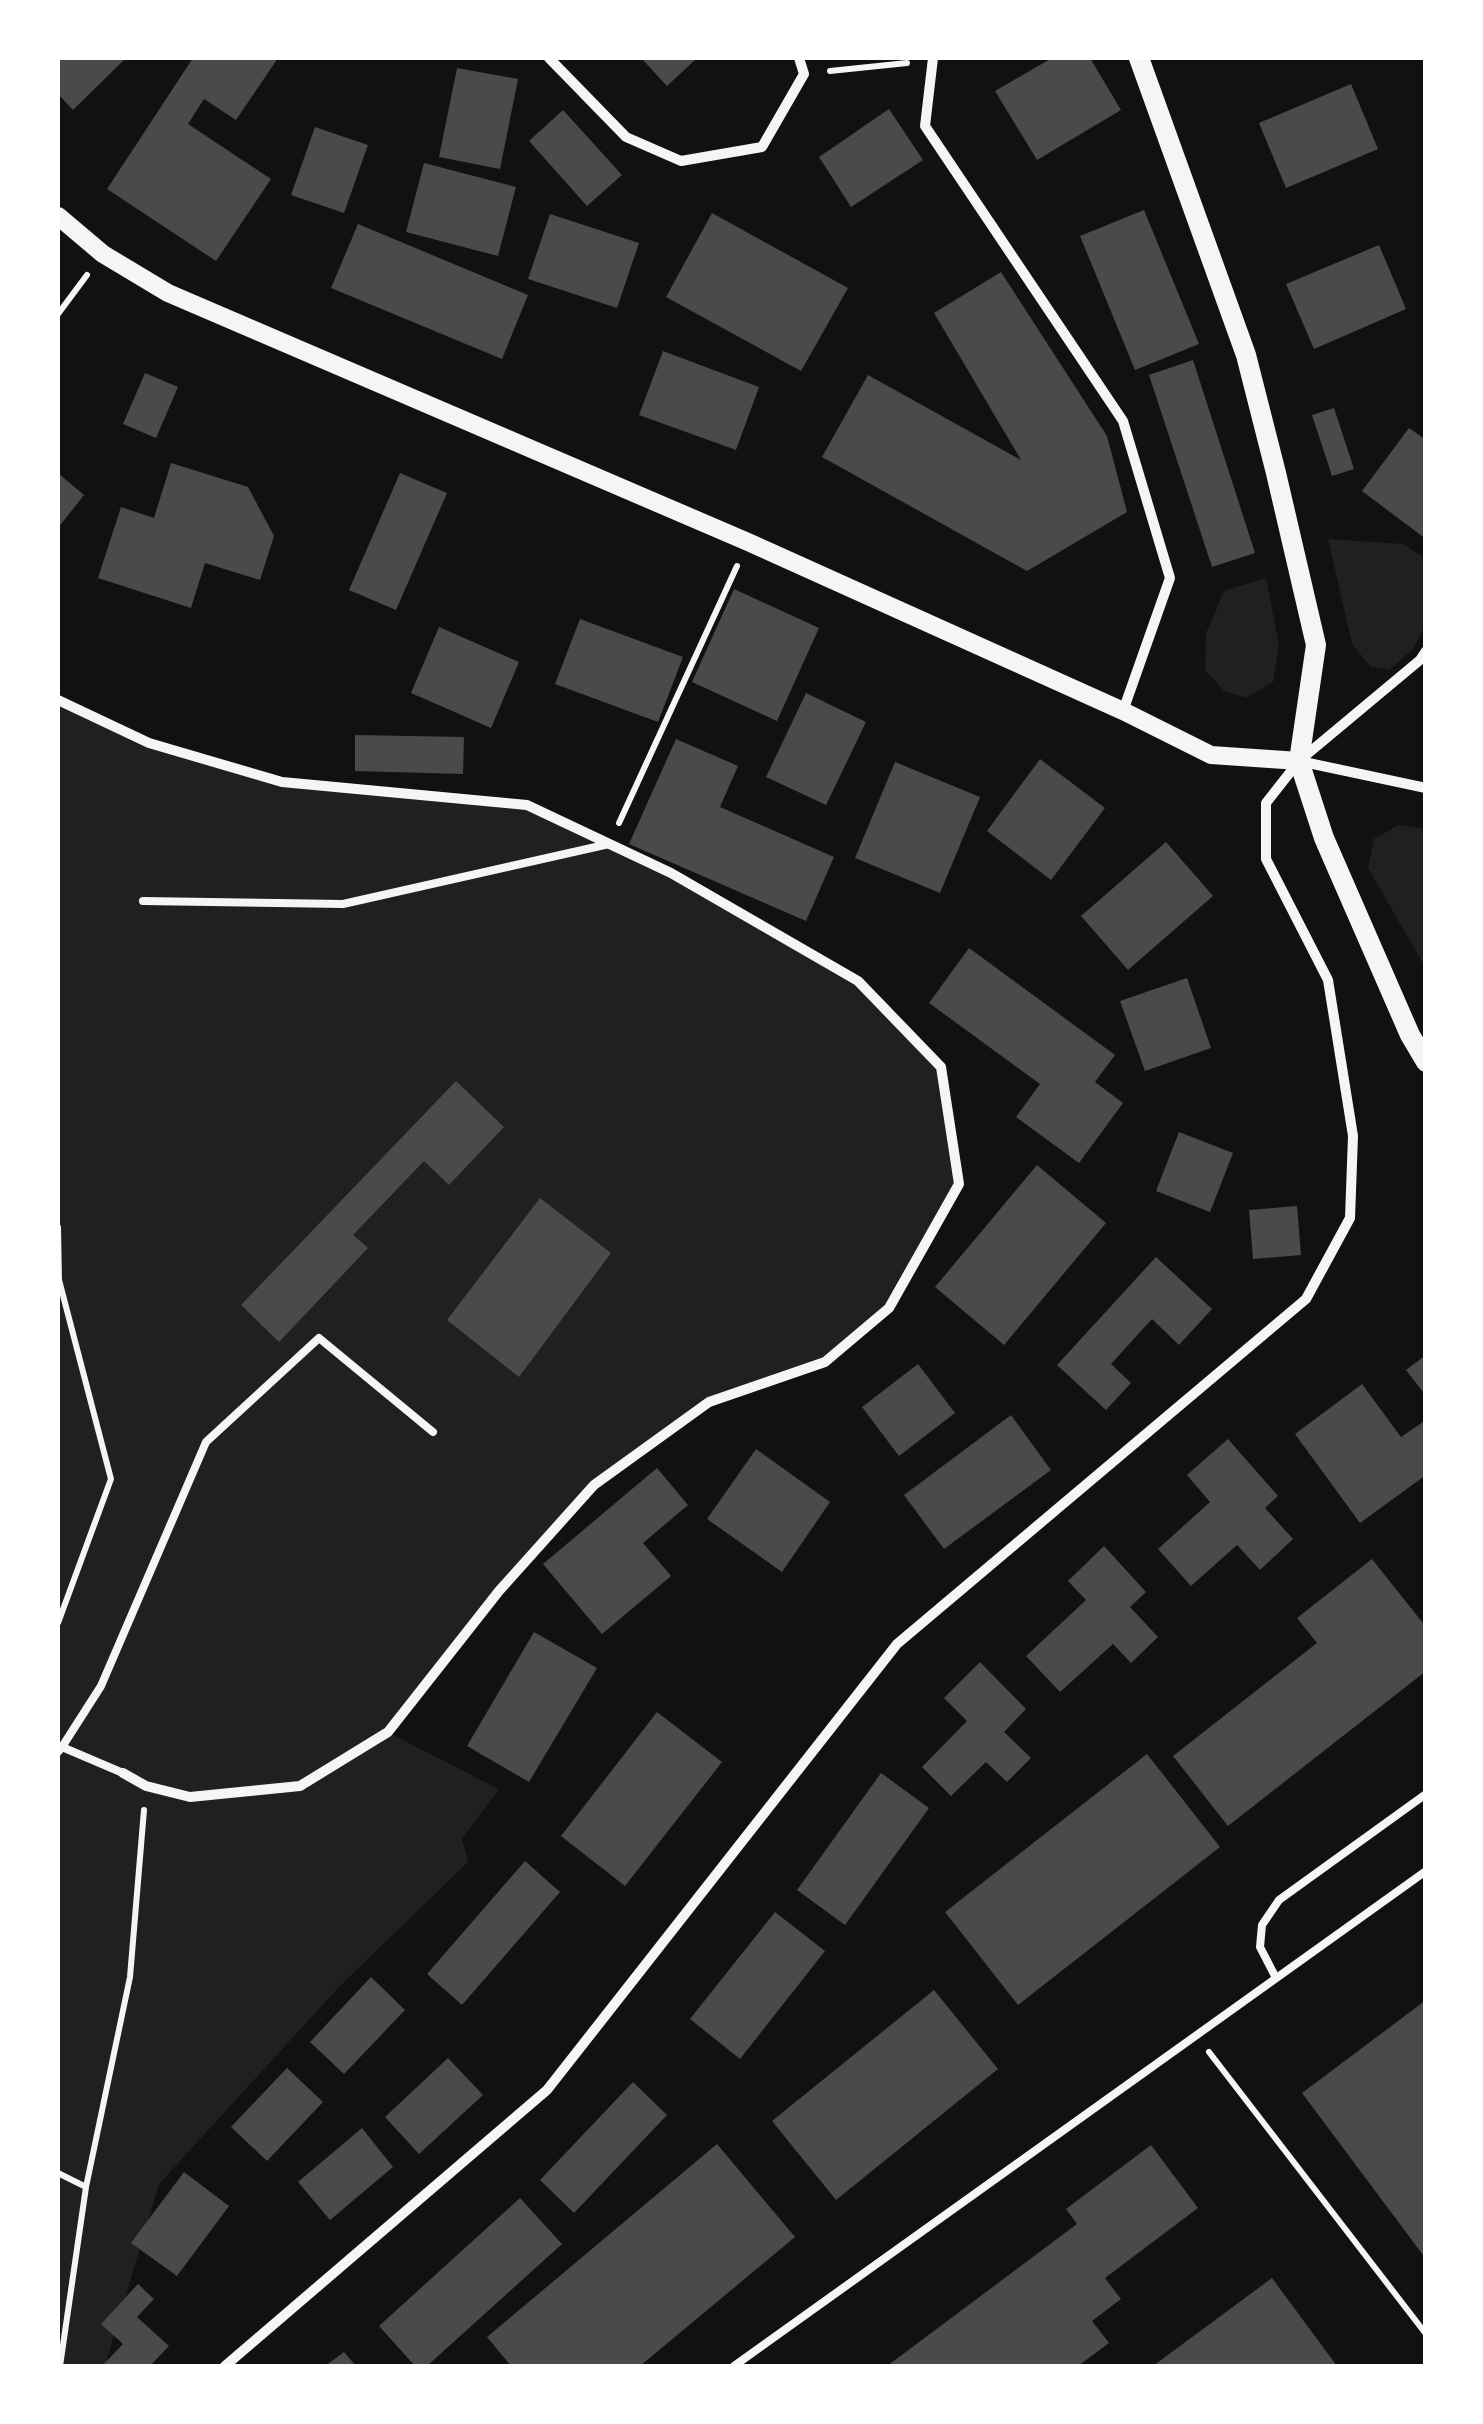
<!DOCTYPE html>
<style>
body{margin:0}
#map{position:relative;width:1483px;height:2424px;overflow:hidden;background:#111;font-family:Quicksand,sans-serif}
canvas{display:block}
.frame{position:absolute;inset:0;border:60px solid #fff;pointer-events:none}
</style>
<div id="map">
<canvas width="1483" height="2424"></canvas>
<div class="frame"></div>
</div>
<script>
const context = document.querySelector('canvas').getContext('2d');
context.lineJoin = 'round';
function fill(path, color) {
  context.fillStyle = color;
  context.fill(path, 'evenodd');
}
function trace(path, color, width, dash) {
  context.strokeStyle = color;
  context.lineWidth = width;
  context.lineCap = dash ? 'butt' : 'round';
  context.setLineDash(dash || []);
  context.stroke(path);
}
const green = new Path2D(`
 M1328,539L1403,544L1425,558V627L1412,650L1389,670L1371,667L1352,644Z
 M1266,578L1279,645L1273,682L1246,698L1224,691L1205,670L1206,633L1224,591Z
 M58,700L149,743L282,782L527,805L671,873L858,981L941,1067L959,1184L889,1308L825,1362L709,1402L594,1485L499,1591L389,1733L499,1789L462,1839L468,1862L339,1987L159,2184L105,2366H58Z
 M1398,825L1425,829V967L1368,868L1374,839Z`);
const building = new Path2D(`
 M58,58H126L73,110L58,94Z
 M193,58H278L236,120L204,99L188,124L271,179L216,261L107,189Z
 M641,58H697L667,86Z
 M1052,58H1090L1121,110L1037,160L995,91Z
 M457,68L518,79L500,169L439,157Z
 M1351,84L1378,149L1286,188L1259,123Z
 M889,109L923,160L851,207L819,157Z
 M563,110L622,175L587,206L529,141Z
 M315,127L368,145L344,213L291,195Z
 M424,163L516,187L498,256L406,232Z
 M1144,210L1199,344L1135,370L1080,236Z
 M712,213L848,288L801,371L666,297Z
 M550,214L639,243L617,308L528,279Z
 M358,224L528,295L502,359L331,288Z
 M1379,245L1406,309L1314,349L1286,284Z
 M1001,272L1107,436L1127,512L1027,571L822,457L868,375L1021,460L934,313Z
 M663,351L759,387L736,450L639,415Z
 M1193,360L1255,553L1212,567L1149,375Z
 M145,373L178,387L156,438L123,424Z
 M1334,408L1354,469L1332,476L1312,415Z
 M1409,428L1426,440V539L1362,491Z
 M171,463L248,487L274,536L260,580L205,563L191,608L98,578L121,507L154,518Z
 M58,473L84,495L58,528Z
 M400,473L447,493L396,610L349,590Z
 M734,589L819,628L777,721L692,682Z
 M580,619L683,657L658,722L555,684Z
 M439,627L519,662L491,728L411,693Z
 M806,693L866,722L826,805L766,777Z
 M355,735L464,737L463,774L355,771Z
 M676,739L738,766L720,807L834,857L806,921L629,844Z
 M1040,759L1105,808L1051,880L987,831Z
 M895,762L980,797L940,893L855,858Z
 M1166,842L1213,896L1128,970L1081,916Z
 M969,948L1115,1055L1095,1082L1123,1103L1079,1163L1016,1117L1040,1084L929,1003Z
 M1187,978L1211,1048L1145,1071L1120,1001Z
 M456,1081L504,1127L449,1185L424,1161L353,1235L368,1248L279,1342L241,1305Z
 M1179,1132L1233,1153L1210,1212L1156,1191Z
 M1037,1165L1106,1223L1004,1345L935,1287Z
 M540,1198L611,1253L519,1377L447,1320Z
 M1297,1206L1301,1255L1253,1259L1249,1210Z
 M1156,1257L1212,1309L1179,1345L1152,1319L1111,1364L1131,1383L1106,1410L1057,1365Z
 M1426,1355V1396L1406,1370Z
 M918,1364L955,1413L899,1456L862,1407Z
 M1362,1384L1401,1437L1426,1420V1475L1360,1523L1295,1434Z
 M1011,1415L1051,1470L944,1549L904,1495Z
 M1228,1439L1278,1496L1265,1508L1293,1539L1260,1570L1237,1545L1191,1586L1158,1549L1210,1502L1187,1475Z
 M756,1449L830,1502L782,1572L707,1519Z
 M657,1468L688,1505L643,1543L671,1576L602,1634L543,1564Z
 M1104,1546L1146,1592L1130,1607L1158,1637L1131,1663L1113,1644L1060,1692L1026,1656L1086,1600L1068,1581Z
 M1372,1559L1426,1627V1671L1228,1826L1173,1756L1317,1643L1297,1618Z
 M534,1632L597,1668L529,1782L467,1746Z
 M980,1662L1026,1709L1004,1732L1031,1758L1007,1782L986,1762L951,1796L922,1767L967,1721L944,1698Z
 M657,1712L722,1762L625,1886L561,1836Z
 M1147,1754L1220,1847L1018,2005L945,1912Z
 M881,1773L929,1808L845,1925L797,1890Z
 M525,1861L560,1892L462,2005L427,1974Z
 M775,1912L825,1951L740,2059L690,2019Z
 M371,1977L405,2010L344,2074L310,2042Z
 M934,1990L998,2069L836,2200L772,2121Z
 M1426,2000V2259L1302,2093Z
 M448,2058L483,2095L419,2154L385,2117Z
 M287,2068L323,2102L267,2161L231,2127Z
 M633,2082L667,2115L574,2213L540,2180Z
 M362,2128L393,2167L330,2220L298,2182Z
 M717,2144L795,2237L640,2366H511L487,2337Z
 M1151,2145L1198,2208L1105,2278L1121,2299L1092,2321L1109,2343L1078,2366H887L1077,2224L1066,2209Z
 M184,2172L229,2206L177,2276L131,2243Z
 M520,2198L562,2244L427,2366H415L379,2326Z
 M1272,2278L1337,2366H1153Z
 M138,2284L154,2299L137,2317L169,2346L150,2366H102L123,2344L101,2324Z
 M344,2352L356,2366H325Z`);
const path = new Path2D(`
 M830,71L907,63
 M58,314L87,275
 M619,823L737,566
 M58,1227L59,1280L111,1479L58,1623
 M1209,2052L1426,2334
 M58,2173L86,2187
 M60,2366L86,2187L130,1977L144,1810`);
const service = new Path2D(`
 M143,901L343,904L609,844
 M62,1747L101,1686L206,1442L319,1338L433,1432
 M58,1752L62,1747L123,1773
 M1276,1978L1260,1947L1262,1925L1279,1900L1426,1794
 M734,2366L1426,1871`);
const minor = new Path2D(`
 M549,58L626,137L681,161L762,147L804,74L799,58
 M933,58L925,126L1123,421L1170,578L1123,711
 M58,700L149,743L282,782L527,805L671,873L858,981L941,1067L959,1184L889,1308L825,1362L709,1402L594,1485L499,1591L388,1732L300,1786L190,1797L146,1786L123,1773
 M1299,761L1426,788
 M225,2366L547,2090L897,1644L1306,1299L1350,1218L1353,1136L1328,980L1266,859V803L1299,761L1420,660L1426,651`);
const tertiary = new Path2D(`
 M58,216L103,254L168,293L748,542L1123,711L1211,755L1299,761`);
const secondary = new Path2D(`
 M1139,58L1246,355L1276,473L1316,645L1299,761L1324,838L1410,1035L1426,1062`);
fill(green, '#202020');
fill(building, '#4a4a4a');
trace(path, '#f5f5f5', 6);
trace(service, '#f5f5f5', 8);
trace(minor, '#f5f5f5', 10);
trace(tertiary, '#f5f5f5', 18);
trace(secondary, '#f5f5f5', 20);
</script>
